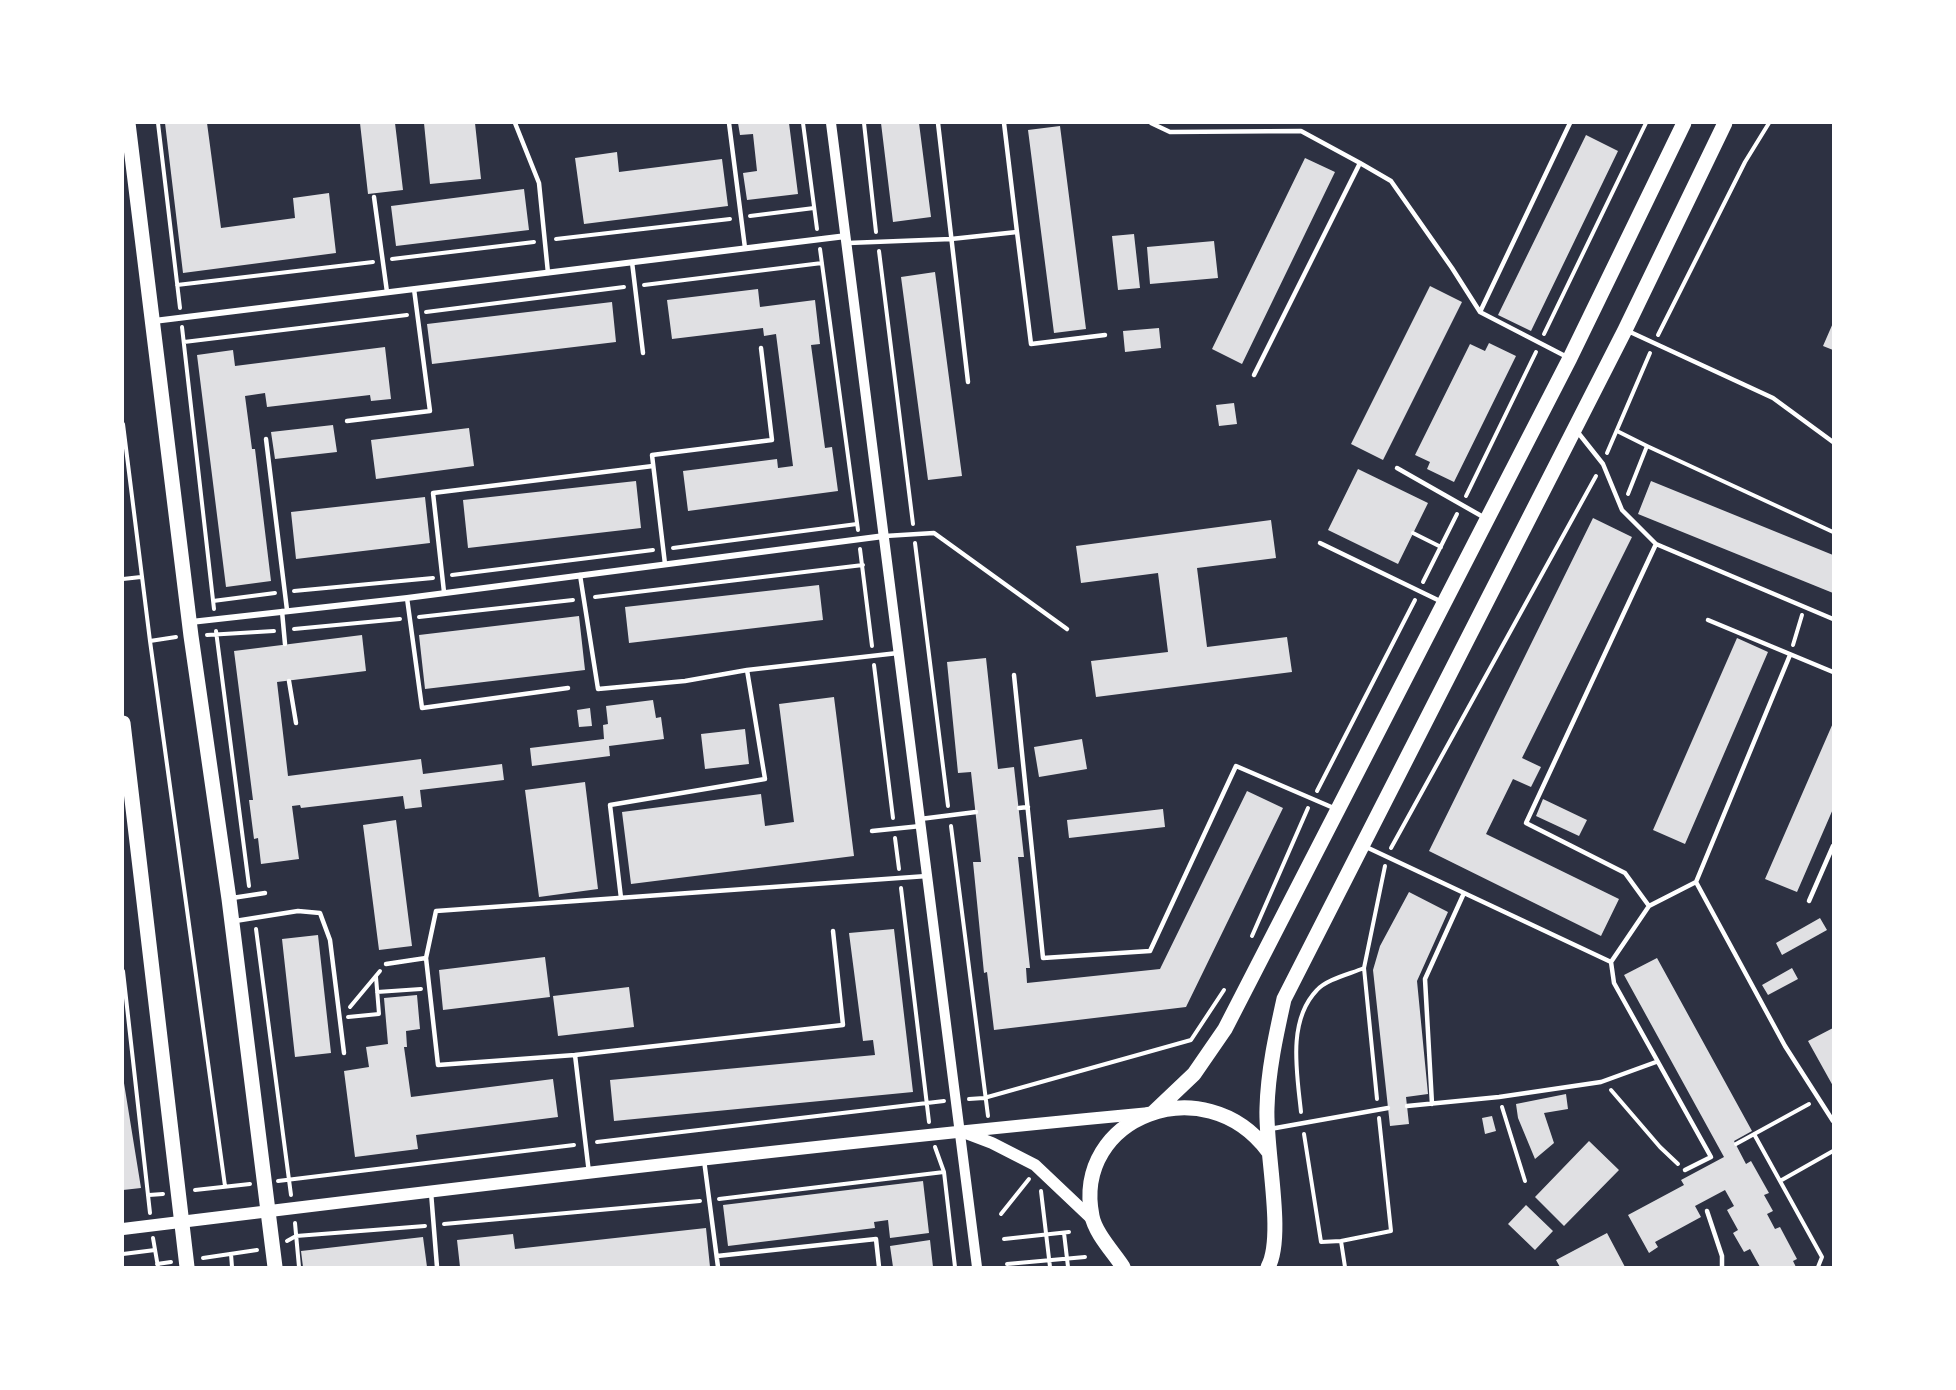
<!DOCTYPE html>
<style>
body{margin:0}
#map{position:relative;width:1956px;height:1390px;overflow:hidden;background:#2d3142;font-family:Rubik,sans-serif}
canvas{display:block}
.frame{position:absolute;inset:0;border:124px solid #fff;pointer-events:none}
</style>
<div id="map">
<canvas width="1956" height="1390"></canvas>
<div class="frame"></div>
</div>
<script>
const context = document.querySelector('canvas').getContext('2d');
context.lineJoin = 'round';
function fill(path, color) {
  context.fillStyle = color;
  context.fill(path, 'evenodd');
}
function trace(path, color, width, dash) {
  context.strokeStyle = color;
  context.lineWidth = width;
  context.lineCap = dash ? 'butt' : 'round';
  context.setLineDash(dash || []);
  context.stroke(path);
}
const building = new Path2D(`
 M165,123H207L221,228L295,218L293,198L329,193L336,253L183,273Z
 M360,123H395L403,190L368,194Z
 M424,123H475L481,179L430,184Z
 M738,123H789L798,194L747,200L743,173L757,171L753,134L740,135Z
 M881,123H919L931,217L893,222Z
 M1060,126L1086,329L1054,333L1028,130Z
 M1586,135L1618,151L1531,331L1498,315Z
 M617,152L619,172L722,159L728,206L584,224L575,158Z
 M1305,158L1335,172L1242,364L1212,349Z
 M524,189L529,230L396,246L391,206Z
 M1134,234L1140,288L1118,290L1112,236Z
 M1214,241L1218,278L1150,284L1147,247Z
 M935,272L962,476L928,480L901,277Z
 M1430,286L1462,302L1383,460L1351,444Z
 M758,289L760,307L815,300L820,344L811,345L825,448L832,447L838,491L688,511L683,471L777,459L778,468L793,466L776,334L764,336L763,328L672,339L667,300Z
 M612,302L616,342L432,364L427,324Z
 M1833,323V350L1823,346Z
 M1159,328L1161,348L1125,352L1123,331Z
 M1489,343L1516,356L1454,482L1427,469L1430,462L1415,455L1470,344L1485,351Z
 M385,347L391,399L371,401L370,395L267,407L265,393L245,396L252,449H255L271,581L226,587L197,355L233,350L235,366Z
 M1234,403L1237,424L1219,426L1216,405Z
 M333,425L337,452L275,459L271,432Z
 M469,428L474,466L376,479L371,440Z
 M1358,469L1428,503L1398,564L1328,530Z
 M636,481L641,528L468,548L463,500Z
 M1651,481L1833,555V593L1638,514Z
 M425,497L430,543L296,559L291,512Z
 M1593,518L1632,537L1522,758L1541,767L1531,787L1513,779L1486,834L1619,899L1601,936L1429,851Z
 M1271,520L1276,558L1197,568L1207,647L1287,637L1292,672L1096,697L1091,661L1168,652L1158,573L1081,583L1076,546Z
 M819,585L823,620L629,643L625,607Z
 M579,616L585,670L425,689L419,635Z
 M362,635L366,671L277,682L288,776L421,759L423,774L502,764L504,780L420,790L422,807L405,809L403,796L301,808L300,805L292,806L299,859L261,864L258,838L254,839L249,800H253L234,651Z
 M1737,638L1768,652L1685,844L1653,830Z
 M986,658L998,769L1014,767L1024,857H1018L1030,968H1026L1027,983L1160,969L1247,791L1283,808L1186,1007L994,1030L987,972L984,973L973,862H981L971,772L958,773L947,662Z
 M834,697L854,856L631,884L622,812L761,794L765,826L794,822L779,704Z
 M653,700L656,718L661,717L664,739L609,746L610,756L532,766L530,748L604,739L603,725L608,724L606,706Z
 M590,708L592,726L579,727L577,710Z
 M1833,723V809L1797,892L1765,879Z
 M745,729L749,764L705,769L701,734Z
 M1082,739L1087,769L1039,777L1034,747Z
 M585,782L598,889L539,897L525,790Z
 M1543,799L1587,820L1579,836L1536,816Z
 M1163,809L1165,827L1069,838L1067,820Z
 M396,820L412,946L379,950L363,825Z
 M1409,892L1448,912L1417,981L1428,1094L1406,1097L1409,1124L1390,1126L1373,970L1380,946Z
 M1820,918L1827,930L1782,955L1776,943Z
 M894,929L913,1092L614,1121L610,1080L875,1055L873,1040L863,1041L849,933Z
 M318,935L331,1053L295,1057L282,939Z
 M545,957L550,997L443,1010L439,970Z
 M1657,958L1752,1131L1734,1141L1746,1164L1751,1161L1769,1193L1764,1195L1773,1211L1767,1214L1775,1229L1780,1227L1797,1259L1793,1261L1796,1267H1760L1750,1249L1744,1252L1733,1233L1738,1230L1727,1210L1734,1206L1725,1190L1695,1206L1701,1217L1655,1242L1658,1247L1649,1253L1628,1215L1684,1185L1681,1180L1724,1157L1624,975Z
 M1792,968L1798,979L1768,995L1762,985Z
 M629,987L634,1027L558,1036L553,996Z
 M417,995L420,1029L406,1031L407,1047H404L411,1097L553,1079L558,1117L416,1135L418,1149L355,1157L344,1071L369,1067L366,1047L388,1044L384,998Z
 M1833,1028V1086L1808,1041Z
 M123,1077L141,1188L123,1190Z
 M1566,1094L1568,1109L1544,1113L1554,1143L1535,1159L1518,1118L1516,1104Z
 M1492,1116L1496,1131L1485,1134L1482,1118Z
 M1589,1141L1619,1170L1564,1226L1535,1197Z
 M923,1181L929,1233L890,1238L888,1220L874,1222L875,1228L728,1246L723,1205Z
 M1526,1205L1553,1231L1535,1250L1508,1224Z
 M706,1228L710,1267H460L457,1240L513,1234L515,1249Z
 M1607,1233L1625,1267H1560L1556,1260Z
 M423,1237L427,1267H303L301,1251Z
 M930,1240L933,1267H893L890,1246Z`);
const path = new Path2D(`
 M158,123L180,308
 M803,123L817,229
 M864,123L876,232
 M750,216L814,208
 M556,239L730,219
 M820,249L858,530
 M879,251L913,524
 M392,259L534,242
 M177,285L373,262
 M644,285L822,263
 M426,312L624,287
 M182,327L214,609
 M1544,334L1646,123
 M1658,335L1745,162L1769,123
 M184,342L407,315
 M123,424L150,641L225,1186
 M1617,431L1647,446
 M1607,453L1650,353
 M1628,494L1647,446L1833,532
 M1466,496L1536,352
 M1413,533L1441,547
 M915,543L948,806
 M673,548L857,524
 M860,549L872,646
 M452,575L653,550
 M123,579L141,577
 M1423,582L1457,514
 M294,591L433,578
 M595,597L863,565
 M213,601L275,593
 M419,617L573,600
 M294,629L400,619
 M216,631L249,886
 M207,635L274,631
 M150,641L176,637
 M1793,645L1802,615
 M874,665L893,818
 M1317,791L1415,600
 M951,826L988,1116
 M895,838L899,869
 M1391,848L1596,476
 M901,888L929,1122
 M256,929L291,1195
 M1252,936L1308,808
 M123,971L150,1213
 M377,992L421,989
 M350,1007L380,971
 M348,1017L379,1014L376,977
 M1611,1090L1660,1147L1678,1164
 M969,1099L984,1098L1191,1040L1224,990
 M1377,1099L1364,968L1385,866
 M1502,1107L1525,1181
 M1301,1112C1297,1073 1287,1021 1317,990C1327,979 1350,974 1364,968
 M1304,1134L1321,1242L1341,1241
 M1754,1134L1822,1257L1818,1267
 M597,1142L944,1101
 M1736,1144L1809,1104
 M935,1147L944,1172L955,1267
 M278,1181L574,1145
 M1780,1181L1833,1151
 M195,1190L250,1184
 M1041,1191L1050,1267
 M149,1195L163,1194
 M719,1199L944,1172
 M1001,1214L1029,1179
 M295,1223L299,1267
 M444,1224L700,1201
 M1064,1233L1068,1267
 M153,1238L158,1267
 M1004,1239L1069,1232
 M287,1241L296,1236L425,1226
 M123,1254L155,1250
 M231,1254L232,1267
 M203,1258L257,1250
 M157,1264L171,1262
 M1007,1264L1085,1257
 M1345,1267L1341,1241L1391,1231L1379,1118`);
const service = new Path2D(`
 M515,123L539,183L548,273
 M729,123L745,248
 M938,123L968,382
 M1151,123L1170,132L1301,131L1360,163L1391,181L1452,268L1480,312L1567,357
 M374,197L387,292
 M1017,232L1031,344L1105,335
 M848,243L951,239L1017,232L1004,123
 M632,262L643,353
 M1480,312L1570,123
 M1628,331L1773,398L1833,442
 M1254,375L1360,163
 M347,421L430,411L414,289
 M1576,430L1603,464L1622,510L1656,544L1833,619
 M266,439L287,610
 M1397,468L1485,518
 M885,536L934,533L1067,629
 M1320,543L1442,602
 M665,564L652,455L772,440L761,348
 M580,575L598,689L685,681L747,670L898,653
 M444,592L433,493L653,466
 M407,598L422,708L568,688
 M282,611L285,644
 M1708,620L1833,672
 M1790,655L1696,882L1785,1046L1833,1121
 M1014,675L1043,958L1150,951L1236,766L1336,809
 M289,681L296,723
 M1019,808L1028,807
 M920,819L976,812
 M872,831L921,826
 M1364,846L1611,962L1614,983L1711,1157L1685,1170
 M232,898L265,893
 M621,898L610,805L765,779L747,670
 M1809,901L1833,846
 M1649,906L1625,873L1526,823L1656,544
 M235,921L298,911L320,913L330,940L344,1053
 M833,931L843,1025L575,1055L438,1065L426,958L436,911L927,876
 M1611,962L1649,906L1696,882
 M386,964L426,958
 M575,1055L589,1173
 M1432,1104L1425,979L1464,893
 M1407,1106L1499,1097L1601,1082L1656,1062
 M1270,1129L1388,1108
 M704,1160L718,1267
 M431,1192L437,1267
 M1707,1211L1722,1256V1267
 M717,1256L876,1239L879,1267`);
const minor = new Path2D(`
 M154,321L846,236
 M191,622L407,598L884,536`);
const tertiary = new Path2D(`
 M831,123L977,1267`);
const secondary = new Path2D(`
 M963,1132L992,1143L1035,1165L1092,1219
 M123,1229C465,1187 807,1145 1150,1113`);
const primary = new Path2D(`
 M128,123L191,636L229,899L275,1267
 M123,723L187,1267
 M1154,1112L1194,1074L1225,1029L1570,358L1684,123
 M1123,1267C1114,1253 1095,1233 1092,1216C1072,1117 1204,1066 1268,1151
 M1268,1267C1285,1236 1265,1149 1267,1108C1268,1071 1276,1035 1284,999L1625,330L1725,123`);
fill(building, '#e0e0e3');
trace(path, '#fff', 4);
trace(service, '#fff', 4.5);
trace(minor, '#fff', 6);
trace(tertiary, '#fff', 10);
trace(secondary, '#fff', 12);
trace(primary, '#fff', 15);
</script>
